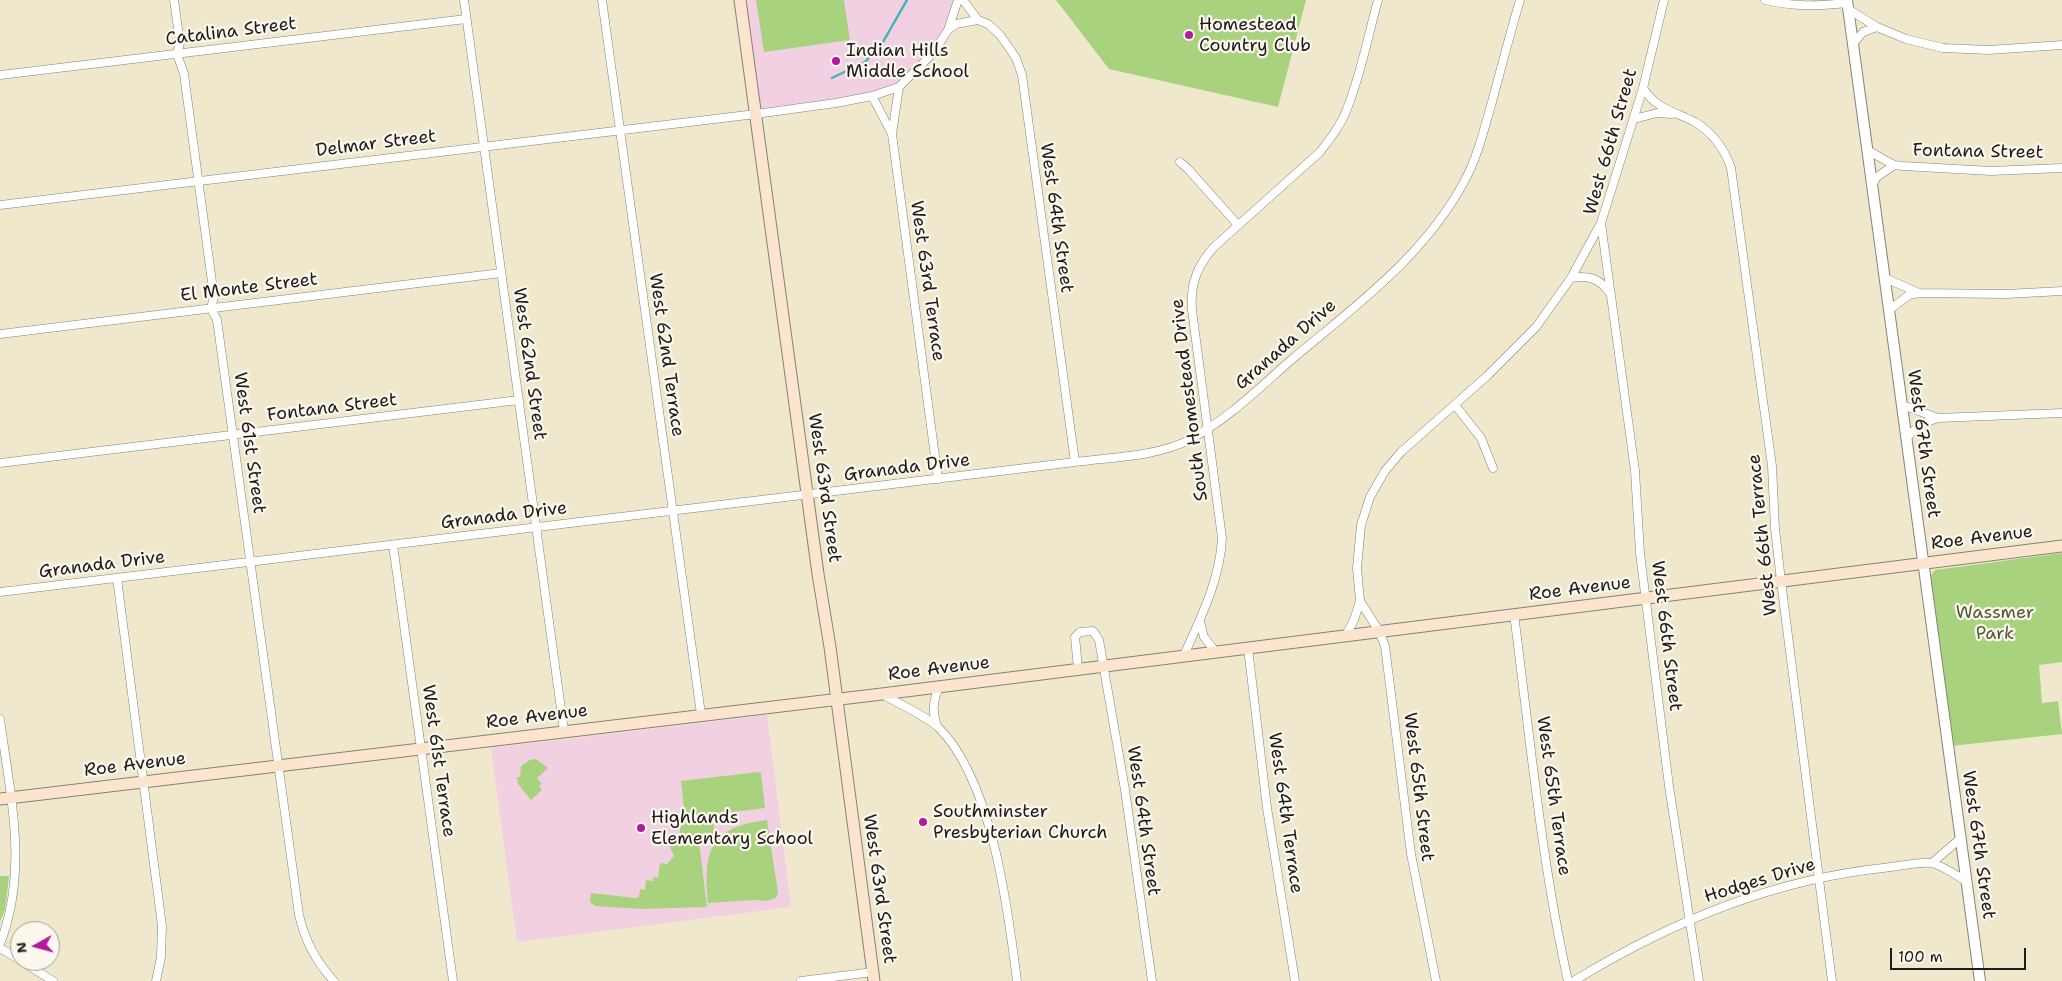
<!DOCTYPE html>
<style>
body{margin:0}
#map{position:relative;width:2062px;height:981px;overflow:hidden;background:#efe8cd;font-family:"Shantell Sans",sans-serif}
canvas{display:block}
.north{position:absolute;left:10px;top:921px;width:50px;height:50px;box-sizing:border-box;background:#fbf7ec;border:1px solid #a29f99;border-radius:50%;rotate:263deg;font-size:14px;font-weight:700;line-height:20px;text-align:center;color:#1c1c1c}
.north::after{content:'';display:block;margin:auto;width:18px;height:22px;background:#b5179e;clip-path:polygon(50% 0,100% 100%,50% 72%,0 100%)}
.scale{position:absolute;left:1890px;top:948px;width:136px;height:22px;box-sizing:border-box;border:2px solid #1c1c1c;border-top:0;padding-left:6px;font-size:15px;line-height:18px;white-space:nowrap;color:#1c1c1c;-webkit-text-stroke:4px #fbf7ec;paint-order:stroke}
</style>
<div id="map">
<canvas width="2062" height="981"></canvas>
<div class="north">N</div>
<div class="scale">100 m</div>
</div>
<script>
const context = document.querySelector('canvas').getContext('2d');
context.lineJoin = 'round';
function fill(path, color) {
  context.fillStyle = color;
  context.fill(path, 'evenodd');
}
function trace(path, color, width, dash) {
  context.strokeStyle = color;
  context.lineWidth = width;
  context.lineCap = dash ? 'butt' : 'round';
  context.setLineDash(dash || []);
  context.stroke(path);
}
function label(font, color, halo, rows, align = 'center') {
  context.font = font + ' "Shantell Sans",sans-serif';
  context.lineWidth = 4.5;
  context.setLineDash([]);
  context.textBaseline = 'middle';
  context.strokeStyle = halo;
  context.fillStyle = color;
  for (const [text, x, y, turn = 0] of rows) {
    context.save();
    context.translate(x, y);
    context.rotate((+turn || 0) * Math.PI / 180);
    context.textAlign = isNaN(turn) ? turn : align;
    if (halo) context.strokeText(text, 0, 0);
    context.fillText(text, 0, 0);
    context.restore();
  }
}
const built = new Path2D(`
 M743,0H954L942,34L929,54L899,82L876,92L849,97L758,111Z
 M767,715L791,907L517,942L491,748Z`);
const green = new Path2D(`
 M756,0H844L850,40L764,52Z
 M1056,0H1306L1278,107L1109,69Z
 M2062,553V662L2039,665L2042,703L2058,701L2062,734L1951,746L1929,578L1935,570Z
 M536,759L548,768L537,778L542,784L539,786L542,790L531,800L518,784L517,777H520L521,766L530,760Z
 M758,772L761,773L765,808L685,818L681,781Z
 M708,818L713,820L715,838L699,841L707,907L641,909L595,906L590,902L591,893L635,898L639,897L640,889L645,890L646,880L653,881V877L658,878L660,863L667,864L674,856L669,845L674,839L680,841V822L682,820L696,819L702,821Z
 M767,820L778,893L776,898L767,901L754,900L708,903C703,850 710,827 767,820Z
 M0,876H9L5,910L0,922Z`);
const stream = new Path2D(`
 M832,78L865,62L883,42L907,0`);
const minor = new Path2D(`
 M174,0L180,43L177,54L184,74L214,297L211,308L217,320L299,915C305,941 316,962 334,981
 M464,0L564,731
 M602,0L701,714
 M963,0L978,20L988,24L1000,35L1016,58L1022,75L1075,462
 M1664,0L1643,88L1601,223L1635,471L1640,553L1669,786L1699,981
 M1765,0C1794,7 1818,6 1847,3
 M1848,9L1877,27
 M948,30L956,24L978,20
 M1853,44L1863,32L1877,27L1906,39L1943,48L1989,50L2062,45
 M0,75L466,19
 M899,87L892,134L938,479
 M1643,88C1657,110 1674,111 1695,122C1713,133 1724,148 1731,168L1772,466L1775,528L1781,581L1832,981
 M872,96L892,134
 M1634,119L1657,113L1672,114
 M1867,150L1894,165L1903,166L1991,171L2062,168
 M1180,162L1188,169L1238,225
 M1872,185L1877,177L1894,165
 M0,205L756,114L836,103L872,96L899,87L933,53L948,30L958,0
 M1571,278C1588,275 1599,278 1609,292
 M1885,278L1919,293
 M1889,310L1909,295L1919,293L2006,294L2062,291
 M0,334L501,273
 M1455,405L1481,438L1493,468
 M1902,405L1938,418
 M1906,438L1921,424L1938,418L2062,413
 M0,463L519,400
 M393,545L453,981
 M117,578L162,926L161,957L156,981
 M0,592L1075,462C1112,457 1155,457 1189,440C1227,420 1258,389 1290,361C1354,307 1425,256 1465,180C1478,156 1484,129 1492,102C1501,68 1510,34 1520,0
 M1360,601L1379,631L1385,646L1411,854L1436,981
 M1514,614C1530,737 1541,860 1568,981
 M1200,622L1204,637L1215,651
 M1346,635L1354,620L1360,601L1357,568L1361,525L1370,497L1385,471L1401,452L1487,376L1536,327L1571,278L1601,223
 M1248,648L1267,808L1295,981
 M1184,655C1201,617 1220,580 1222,538L1192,310C1190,284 1197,266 1214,247L1320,152C1330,139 1341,125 1347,109C1361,74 1368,36 1378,0
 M1078,668L1075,637L1080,632L1093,631L1099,640L1125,790L1152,981
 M882,694C897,703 926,716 938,727C992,780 1008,908 1017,981
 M0,719C10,795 29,870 0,944
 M937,726C932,711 933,701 939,687
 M1932,863L1961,838
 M0,948L20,960
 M21,961L53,981
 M801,981L873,972
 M1574,981C1668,923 1771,880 1883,868C1894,867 1923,861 1932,863C1943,866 1956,875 1966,881`);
const tertiary = new Path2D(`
 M1847,0L1980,981`);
const secondary = new Path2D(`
 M740,0L818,574L830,647L874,981
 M0,799L882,694L2062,546`);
const markers = [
 [1189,35,5,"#b5179e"],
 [836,61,5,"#b5179e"],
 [923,822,5,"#b5179e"],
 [641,828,5,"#b5179e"]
];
const poiNames = [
 ["Homestead",1199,25],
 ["Country Club",1199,46],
 ["Indian Hills",846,51],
 ["Middle School",846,72],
 ["Southminster",933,812],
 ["Presbyterian Church",933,833],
 ["Highlands",651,818],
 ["Elementary School",651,839]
];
const streetNames = [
 ["Catalina Street",231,32,-7],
 ["West 66th Street",1611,142,-74],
 ["Delmar Street",376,144,-7],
 ["Fontana Street",1978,152,1],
 ["West 64th Street",1056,218,82],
 ["West 63rd Terrace",927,281,82],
 ["El Monte Street",249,288,-7],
 ["Granada Drive",1286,345,-41],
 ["West 62nd Terrace",666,355,82],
 ["West 62nd Street",529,364,82],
 ["South Homestead Drive",1190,400,-97],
 ["Fontana Street",332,408,-7],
 ["West 61st Street",249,443,82],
 ["West 67th Street",1923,444,82],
 ["Granada Drive",907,468,-7],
 ["West 63rd Street",824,488,82],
 ["Granada Drive",504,516,-7],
 ["West 66th Terrace",1763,535,-96],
 ["Roe Avenue",1982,538,-7],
 ["Granada Drive",102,565,-7],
 ["Roe Avenue",1580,589,-7],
 ["West 66th Street",1666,636,83],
 ["Roe Avenue",939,669,-7],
 ["Roe Avenue",537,717,-7],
 ["West 61st Terrace",438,761,82],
 ["Roe Avenue",135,765,-7],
 ["West 65th Street",1418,787,83],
 ["West 65th Terrace",1553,796,82],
 ["West 64th Terrace",1285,813,82],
 ["West 64th Street",1143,821,82],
 ["West 67th Street",1978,845,82],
 ["Hodges Drive",1760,881,-17],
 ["West 63rd Street",879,889,82]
];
const parkNames = [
 ["Wassmer",1995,613],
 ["Park",1995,634]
];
fill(built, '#f1d0e2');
fill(green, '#a8d27e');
trace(stream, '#44b3bc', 2.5);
trace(minor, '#868274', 9);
trace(tertiary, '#868274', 12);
trace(secondary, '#868274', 13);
trace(minor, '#fff', 8);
trace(tertiary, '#fff', 10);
trace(secondary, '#fce5cf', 11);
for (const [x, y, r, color] of markers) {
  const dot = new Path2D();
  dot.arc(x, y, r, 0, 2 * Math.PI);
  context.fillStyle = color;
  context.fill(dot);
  trace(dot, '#fbf7ec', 2);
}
label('18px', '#1c1c1c', '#fbf7ec', poiNames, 'left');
label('18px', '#1c1c1c', '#fbf7ec', streetNames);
label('18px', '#4d5c3e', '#fbf7ec', parkNames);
</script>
